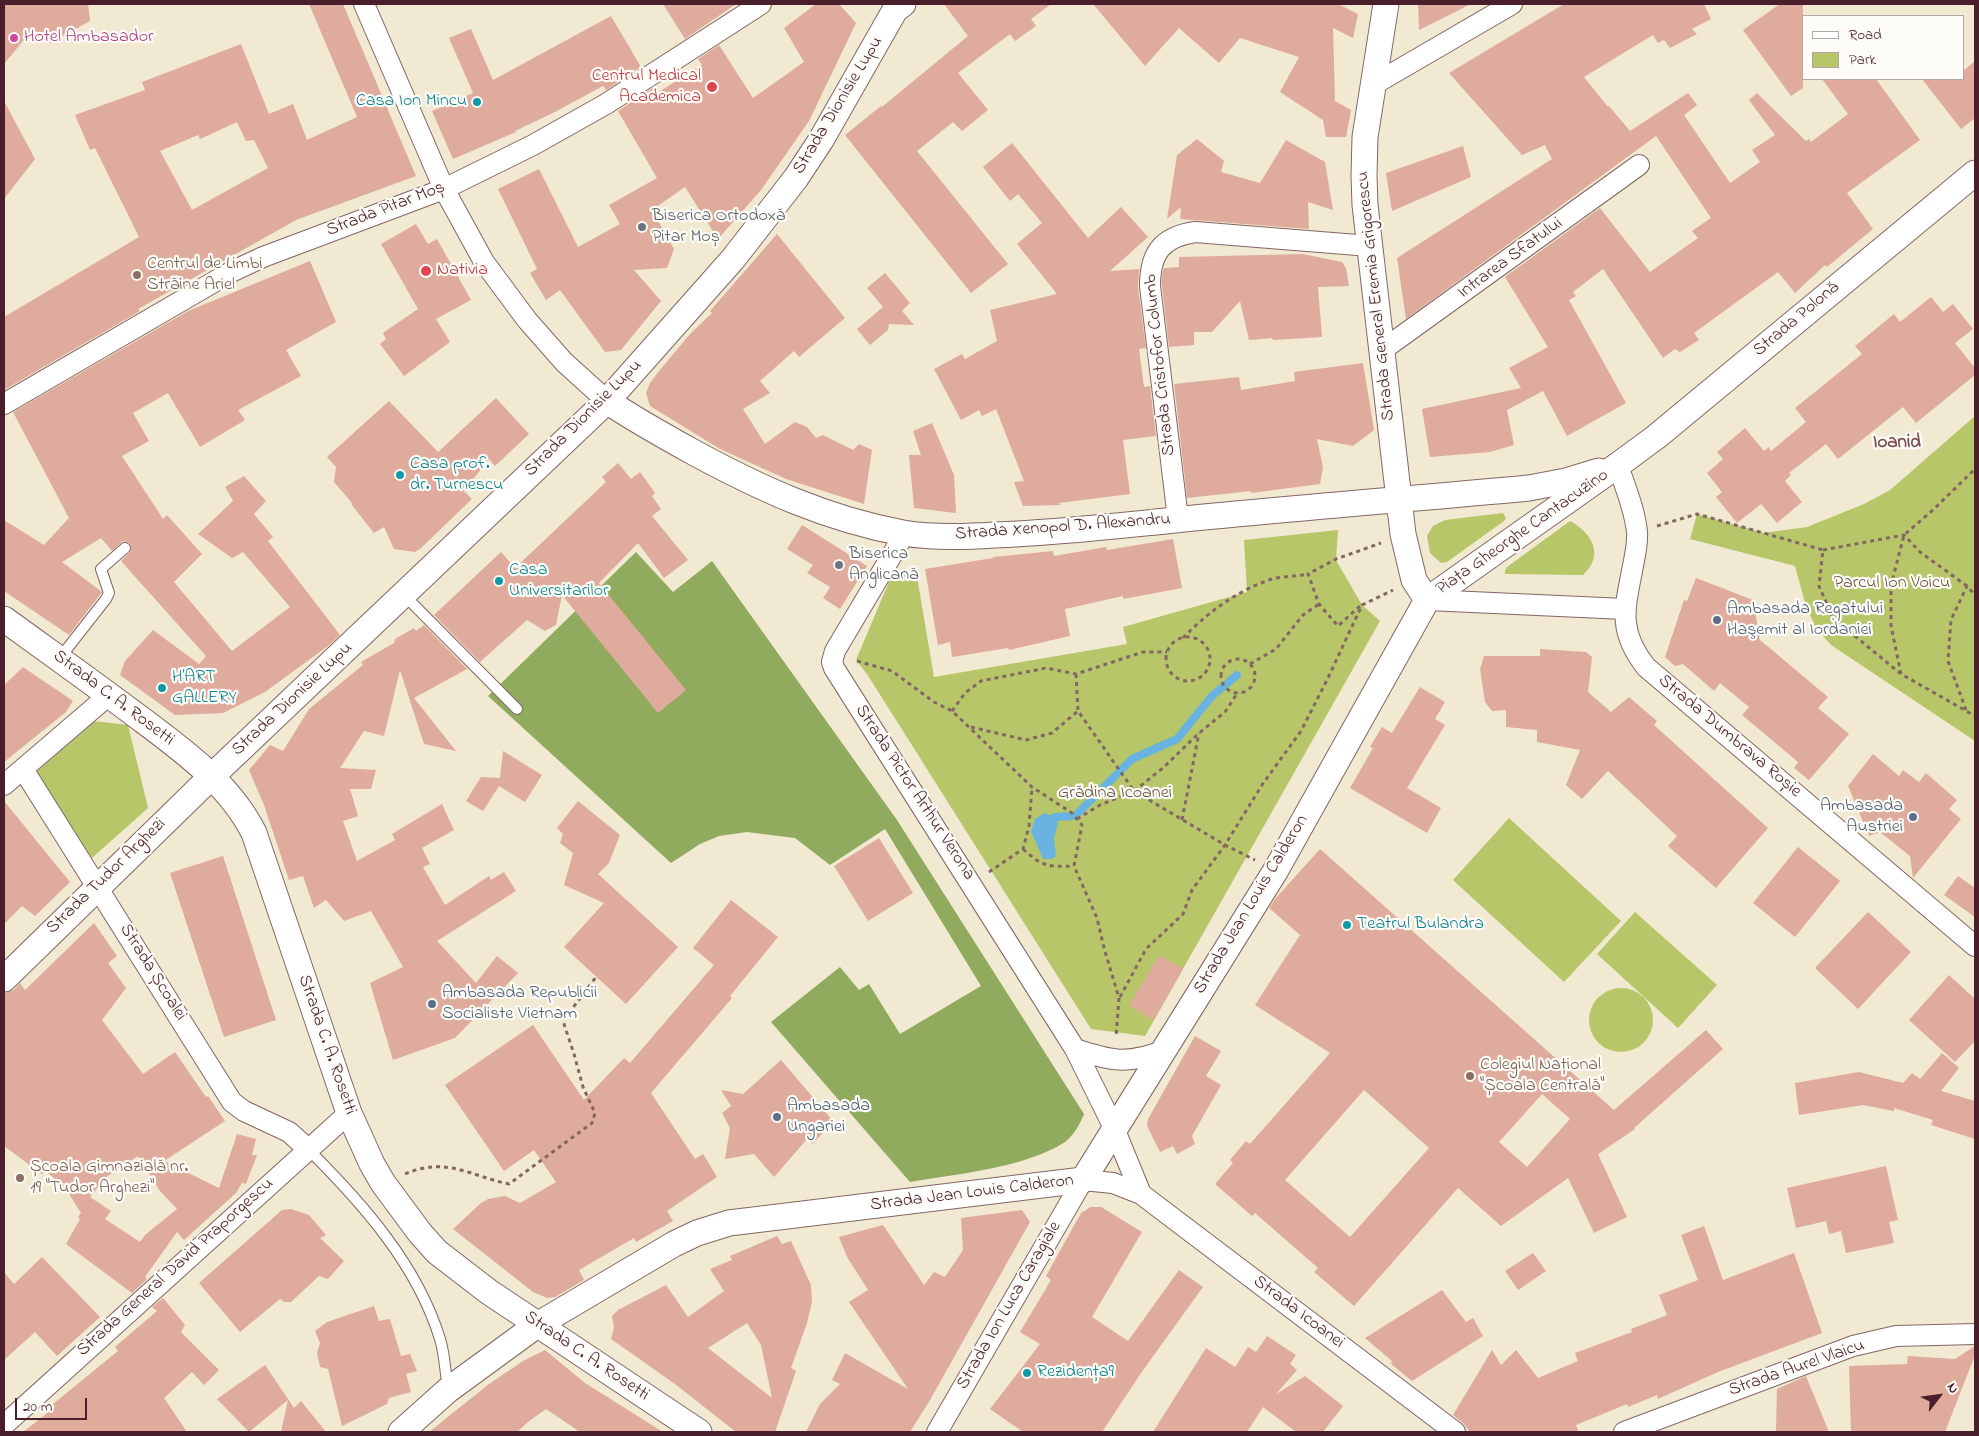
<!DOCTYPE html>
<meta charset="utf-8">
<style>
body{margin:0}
#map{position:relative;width:1979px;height:1436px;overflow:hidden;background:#f1e9d1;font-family:"Indie Flower",sans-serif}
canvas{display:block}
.frame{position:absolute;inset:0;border:5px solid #4a1f2b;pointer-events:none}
.legend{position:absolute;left:1802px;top:15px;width:162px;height:65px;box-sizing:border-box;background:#fdfcf7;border:1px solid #b5a4a5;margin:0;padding:6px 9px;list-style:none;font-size:15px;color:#4a1f2b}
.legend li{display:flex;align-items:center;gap:10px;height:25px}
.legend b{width:25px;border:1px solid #b5a4a5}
.north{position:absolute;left:1914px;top:1371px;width:50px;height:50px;-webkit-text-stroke:4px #fdfcf7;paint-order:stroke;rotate:60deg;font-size:14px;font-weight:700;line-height:20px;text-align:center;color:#4a1f2b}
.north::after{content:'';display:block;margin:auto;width:18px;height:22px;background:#4a1f2b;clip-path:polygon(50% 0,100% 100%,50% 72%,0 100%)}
.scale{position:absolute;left:15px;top:1398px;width:72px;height:22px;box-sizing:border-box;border:2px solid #4a1f2b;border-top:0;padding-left:6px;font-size:15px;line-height:18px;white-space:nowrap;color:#4a1f2b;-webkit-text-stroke:4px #fdfcf7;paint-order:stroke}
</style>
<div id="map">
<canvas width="1979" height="1436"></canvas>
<div class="frame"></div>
<ul class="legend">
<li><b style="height:6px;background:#fff"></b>Road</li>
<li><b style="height:14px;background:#b6c669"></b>Park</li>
</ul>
<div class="north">N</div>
<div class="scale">20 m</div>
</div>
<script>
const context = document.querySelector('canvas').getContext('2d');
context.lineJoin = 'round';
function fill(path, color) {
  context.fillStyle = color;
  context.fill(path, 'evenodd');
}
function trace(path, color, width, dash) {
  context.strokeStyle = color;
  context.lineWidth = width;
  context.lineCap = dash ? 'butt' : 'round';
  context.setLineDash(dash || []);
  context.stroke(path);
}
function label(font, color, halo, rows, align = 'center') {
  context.font = font + ' "Indie Flower",sans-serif';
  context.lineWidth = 4.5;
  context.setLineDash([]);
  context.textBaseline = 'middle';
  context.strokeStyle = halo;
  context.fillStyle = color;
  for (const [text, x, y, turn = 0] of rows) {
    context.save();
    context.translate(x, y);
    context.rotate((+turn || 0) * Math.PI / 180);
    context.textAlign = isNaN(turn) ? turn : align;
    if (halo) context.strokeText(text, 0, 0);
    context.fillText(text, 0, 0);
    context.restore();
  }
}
const green = new Path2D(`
 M1975,416V741L1831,645L1816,628L1806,606L1795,566L1690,539L1697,514L1764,533L1807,527L1864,504L1890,490Z
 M1503,513L1506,518L1504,521L1447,562L1441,563L1430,553L1427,536L1433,526L1445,520Z
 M1570,521C1592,533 1605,555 1583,575L1505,574V570L1507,567Z
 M1338,530L1336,560L1362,605L1380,621L1145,1036L1091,1029L867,674L856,660L894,570L916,571L934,677L1127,644L1123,627L1247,592L1244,540Z
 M93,721L128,725L148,808L92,858L35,773Z
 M1509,818L1621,921L1564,982L1453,880Z
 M1635,912L1717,985L1678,1028L1597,954Z
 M1589 1020a32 32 0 1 1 64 0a32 32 0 1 1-64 0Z`);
const forest = new Path2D(`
 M636,552L673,592L712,561L897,820L1084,1114C1080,1124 1074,1135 1065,1142C1025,1168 956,1174 910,1182L771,1022L840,967L859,990L869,984L900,1034L981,986L885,829L830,865L795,838L747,832L719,836L700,844L671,863L488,696Z`);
const water = new Path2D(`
 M1045,813L1055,817L1058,823L1054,838L1056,856L1052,859H1043L1031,831L1035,819Z`);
const stream = new Path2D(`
 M1055,817L1075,816L1132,759L1177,739L1212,696L1237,675`);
const building = new Path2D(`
 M4,4H88L90,21L50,43L33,29L4,64Z
 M309,4H343L416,176L296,220L138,309L140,311L4,390V317L139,237L95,148L90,150L75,115L145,90L142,82L241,44L269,114L293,104L307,140L357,117ZM237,122L246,141L254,140L268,168L192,210L160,151L198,135L200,139Z
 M663,4H736L685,39Z
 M816,4H839L856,23L809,121L761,190L718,239L685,187L652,210L674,249L667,268L634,270L661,301L621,350L605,352L560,290L546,300L530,273L537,269L498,189L539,169L578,247L620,224L609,205L657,178L618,111L654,87L657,93L702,65L698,59L719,45L753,98L804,62L784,28Z
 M944,4H1051L1031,19L1036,26L1015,41L1010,34L958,73L988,110L962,131L953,122L917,151L1008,264L971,293L845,135L881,106L882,107L968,36Z
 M1093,4H1338L1358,14L1353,38L1333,28L1335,101L1351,110L1346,137H1326L1323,120L1280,92L1299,57L1240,38L1219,63L1179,28L1145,66Z
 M1418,4H1471L1419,30Z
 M1564,4H1704L1711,19L1692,29L1697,34L1670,48L1664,40L1658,43L1653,35L1584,77L1608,107L1609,106L1630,131L1688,93L1697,105L1684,115L1730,183L1760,162L1752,150L1775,135L1749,100L1757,93L1806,141L1809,139L1811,142L1848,114L1822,79H1876L1920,140L1847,193L1873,229L1827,267L1825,265L1795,293L1778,272L1694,333L1699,340L1680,352L1675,349L1663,358L1603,269L1573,292L1576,296L1569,300L1626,403L1567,436L1543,391L1507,410L1514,445L1490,452L1430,457L1422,409L1521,388L1509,368L1548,347L1505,277L1600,208L1650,272L1698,238L1692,231L1711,218L1656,136L1406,319L1397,258L1552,159L1545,145L1522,155L1449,73Z
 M1780,4H1803V88L1791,96L1743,30Z
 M611,16L641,67L606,90L603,86L553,113L515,131L516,132L453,159L432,111L473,93L449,38L471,29L493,80Z
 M1975,61V118L1961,129L1922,79H1963V71Z
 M4,101L35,159L4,199Z
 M1197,139L1224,161L1221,172L1260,183L1286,140L1325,162L1333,210L1308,202L1309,229L1180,219L1181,207L1167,219L1177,155Z
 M1012,143L1088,238L1121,207L1148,237L1110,271L1139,269L1138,287L1146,348L1139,349L1144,387L1150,386L1156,436L1123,440L1130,494L1059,503L1060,505L1023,506L1014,482L1024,481L996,409L982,416L979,410L961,420L934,369L962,354L965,359L997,341L990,310L1057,294L1017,244L1042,223L1018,194L1010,201L983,167Z
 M1463,146L1471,177L1392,211L1386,173Z
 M416,224L428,244L437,239L471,300L436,319L450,342L404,376L380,344L386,339L383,333L418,309L381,244Z
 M777,234L845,318L799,357L794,351L760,381L770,393L743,409L765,444L795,422L807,427L816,438L823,435L853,450L859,444L872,450L864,504L786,479L720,449L650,406L646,393L650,383L659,371L690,334L712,313L710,311Z
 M1303,254L1342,262L1346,268L1349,286L1318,287L1322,337L1273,340L1272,338L1249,340L1240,301L1212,332H1194V345L1169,347L1162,286V276L1164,268L1179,267V257Z
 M310,261L336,322L286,350L301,376L238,410L245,420L200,447L168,393L133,413L149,441L122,456L163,519L167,515L202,554L174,582L232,651L290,607L243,552L232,558L198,534L233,501L225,487L244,476L266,501L254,514L273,537L268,541L340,635L328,646L265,692L223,713L175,715L120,675L125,661L153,630L199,664L206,656L121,561L131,551L130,543L123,541L112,551L101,538L62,562L102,592L69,635L4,591V520L44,545L69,518L13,412L188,311Z
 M885,273L910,303L902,311L914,325L889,324L888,330L870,345L857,329L883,307L867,288Z
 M1931,297L1943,312L1953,304L1973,329L1955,343L1975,368V375L1916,423L1903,407L1838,459L1826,444L1789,473L1791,475L1785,481L1802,502L1777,523L1761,504L1737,523L1716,497L1722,492L1707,473L1723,459L1717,452L1745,428L1764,451L1769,447L1771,451L1806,422L1795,408L1862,354L1855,346L1894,314L1900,322Z
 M1363,363L1374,430L1353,446L1317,439L1323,467L1320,484L1251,493V491L1187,498L1174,384L1239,377L1241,390L1295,381L1294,372Z
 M496,398L529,434L495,466L489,459L464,491L472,499L420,549L415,552L394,549L384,527L374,533L351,504L352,503L334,482L336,467L327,457L389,401L438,452Z
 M932,423L954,475L956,513L914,508L909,455H921L913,431Z
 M618,463L631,479L640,472L655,493L652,496L661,509L652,516L688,560L664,578L638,543L599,583L686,690L658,713L562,595L556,625L545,631L527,620L480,662L434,615L501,552L515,568L606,482L602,477Z
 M802,525L867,566L840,609L823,598L830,587L807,573L813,565L787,549Z
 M1173,539L1182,588L1123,599V596L1065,609L1070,636L1009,650L1008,648L952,657L950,642L938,645L925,569L993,558V557L1053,551L1054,556L1106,547L1107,550Z
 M1696,578L1753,600L1760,640L1828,697L1818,708L1849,734L1809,780L1794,768L1798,762L1742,715L1749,707L1720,683L1714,691L1683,664L1675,666L1665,657L1684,600L1687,601Z
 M424,625L467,669L414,698L456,751L424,744L400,670L384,736L364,731L340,768L376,770L371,789H350L358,816L343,821L357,861L395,840L392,834L442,804L454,830L422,848L430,864L423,867L445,905L489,876L491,880L504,872L516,891L437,941L476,983L497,956L518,973L455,1038L393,1060L370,983L403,967L371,911L344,921L326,900L314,908L303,876L289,880L264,805L249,770L270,745L283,751L309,709L363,665L361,662L394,643L395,639L414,628L416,631Z
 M1540,649L1586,652L1592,657L1588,692L1611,712L1629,697L1657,721L1654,725L1768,828L1716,888L1668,846L1677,836L1608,771L1582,799L1566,785L1580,750L1537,742V730L1506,727V710L1492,711L1485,702L1480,669L1484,656H1540Z
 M23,667L73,701L66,712L4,762V685Z
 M1420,687L1445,702L1435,719L1445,725L1407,788L1441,808L1427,833L1350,788L1373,748L1370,747L1382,727L1392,733Z
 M503,751L542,775L525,802L499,786L483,811L466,801L481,777L500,778Z
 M1873,754L1899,776L1903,770L1919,782L1926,773L1957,800L1949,809L1961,819L1913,878L1910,856L1880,832L1869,836L1848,786Z
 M4,801L70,882L35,916L22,906L4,924Z
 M578,801L620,835L609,863L598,874L678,947L626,1004L564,947L604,903L564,885L573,853L560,843L563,834L557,828Z
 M879,838L913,893L868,921L834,866Z
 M1798,847L1840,881L1795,937L1753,903Z
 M1320,849L1614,1110L1706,1030L1723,1049L1634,1128L1635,1129L1598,1154L1627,1217L1594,1233L1568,1178L1501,1226L1458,1188L1354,1306L1314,1272L1318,1268L1255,1213L1252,1216L1215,1184L1233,1163L1230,1160L1246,1141L1250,1144L1330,1053L1255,1005L1300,935L1269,908L1275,899ZM1364,1090L1429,1148L1350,1237L1285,1180ZM1542,1094L1570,1119L1527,1167L1499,1142Z
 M223,856L276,1020L224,1037L170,873Z
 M1958,876L1975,888V917L1944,895Z
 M731,900L778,937L730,996L732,998L651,1093L695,1159L703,1154L717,1177L667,1211L673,1221L636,1242L634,1238L579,1270L584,1280L555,1297L547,1298L533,1292L453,1229L481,1203L488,1199L505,1196L520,1203L556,1182L534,1150L504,1171L445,1085L533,1025L584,1100L624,1058L630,1063L714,965L693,948Z
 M1868,912L1911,952L1858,1009L1815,968Z
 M94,923L117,956L108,963L126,988L102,1020L143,1074L175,1052L206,1097L208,1096L225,1121L164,1161L219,1188L237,1134L256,1139L252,1155H257L246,1184L242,1183L236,1193L184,1240L177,1232L145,1277L147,1279L132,1293L66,1244L80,1219L78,1217L81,1213L64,1186L44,1170L42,1174L4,1146V993L14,990L20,983L25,990ZM138,1156L160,1191L177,1209L145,1235L140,1242L105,1219L111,1211L90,1197L106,1177Z
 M1159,955L1183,969L1154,1020L1129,1006Z
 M1949,975L1975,999V1041L1955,1062L1909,1020Z
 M1195,1036L1221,1051L1206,1076L1221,1085L1192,1136L1195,1144L1177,1154L1173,1146L1160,1152L1147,1126L1148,1119Z
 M1942,1053L1959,1068L1941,1091L1975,1101V1139L1931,1125L1933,1120L1894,1108V1111L1863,1105L1799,1115L1795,1083L1859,1072L1903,1083L1912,1073L1920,1079Z
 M781,1060L834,1122L812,1144L808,1138L774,1177L754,1154L725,1159L730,1128L722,1113L731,1106L721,1090L743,1094Z
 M1886,1166L1898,1220L1889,1222L1894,1243L1846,1253L1841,1231L1829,1234L1826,1221L1796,1228L1787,1188Z
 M1091,1207H1101L1142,1232L1092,1317L1128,1341L1179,1270L1203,1287L1141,1373L1102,1432H1023L990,1409L1040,1344L1020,1332L1051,1280L1046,1276L1081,1213Z
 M291,1209L309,1215L326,1235L320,1238L344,1261L328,1279L319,1276L291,1302H284L280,1299L240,1332L199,1283L282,1210Z
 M1022,1210L1030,1222L930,1400L910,1432H806L820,1404L840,1384L832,1380L845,1353L908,1389L849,1302L868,1290L847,1257L839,1237L883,1225L924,1285L934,1272L945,1277L963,1250L961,1218Z
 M1704,1226L1723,1280L1794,1253L1822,1333L1718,1372L1658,1399L1657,1395L1628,1407L1627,1404L1576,1425L1579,1432H1470L1463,1423L1453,1415L1492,1350L1501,1365L1516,1350L1538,1378L1578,1361L1575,1353L1632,1332L1631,1329L1667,1315L1659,1295L1698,1280L1681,1235Z
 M777,1236L782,1244L791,1241L811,1285L812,1302L807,1323L791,1368L796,1371L775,1432H736L675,1384L611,1339L614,1328L612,1316L618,1310L666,1285L688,1317L724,1291L710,1269L732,1260L730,1256ZM747,1323L761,1345L772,1398L708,1348Z
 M1533,1253L1546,1271L1518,1290L1505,1271Z
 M42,1257L100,1317L57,1356L35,1332L4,1360V1272L14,1284Z
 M1442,1290L1466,1322L1473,1318L1483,1336L1412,1381L1390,1363L1393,1362L1365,1338Z
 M163,1298L185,1325L181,1332L219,1370L204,1385L192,1372L164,1398L187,1432H23L55,1407L53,1404L118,1351L115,1347L157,1311L152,1307Z
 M374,1306L379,1321L390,1319L401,1356L410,1354L417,1371L406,1374L411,1392L389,1398L387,1404L342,1426L328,1369L320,1367L317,1353L320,1343L315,1331L327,1322Z
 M1267,1336L1296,1355L1290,1364L1297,1370L1276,1394L1305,1376L1343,1406L1323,1432H1296L1263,1407L1247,1432H1153L1206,1348L1235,1367L1248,1347L1256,1352Z
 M1975,1346V1355L1945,1432H1851L1849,1366L1907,1364L1908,1356L1955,1359Z
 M545,1350L585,1383L663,1432H580L546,1409L528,1422L517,1432H429L489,1384L523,1361Z
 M265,1365L294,1408L301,1401L326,1432H281L288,1400L249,1432L217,1399Z
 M1806,1376L1829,1432H1776L1777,1389Z`);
const path = new Path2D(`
 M1657,526L1697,514L1823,550L1819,586L1833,618L1901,674L1975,716
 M1823,550L1904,535L1920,552L1967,586L1975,595
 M1360,606L1338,626L1319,604L1308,574L1336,559L1381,543
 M1166 659a22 22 0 1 1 44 0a22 22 0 1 1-44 0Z
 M1183,638C1206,614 1234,593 1266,581C1278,576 1295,577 1308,574
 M1221 676a17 17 0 1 1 34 0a17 17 0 1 1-34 0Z
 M857,661L892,671L934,702L952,711L1032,787L1072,813L1082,825L1074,866L1097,918L1104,948L1119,998L1116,1037
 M1250,664L1276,649L1303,615L1319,604
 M1076,674L1078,711L1134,791L1225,845L1255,860
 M1901,674L1891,626V585L1904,535L1934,509L1975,469
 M1966,710L1948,661L1951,620L1967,586
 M952,711L965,693L981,681L1046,668L1076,674L1143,652H1167
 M971,727L1026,740L1052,733L1078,711
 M1077,819L1100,805L1134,791L1163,768L1199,733L1225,712L1238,692
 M1182,820L1199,733
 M1023,849C1043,867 1048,867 1074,866
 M989,872L1023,849L1029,826L1032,787
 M1120,997L1146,949L1183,914L1192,890L1225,845L1262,785L1301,731L1327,680L1362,605L1393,590
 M405,1174C446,1156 470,1176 509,1184L592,1123L595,1113L583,1087L574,1054L563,1021L596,977`);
const service = new Path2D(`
 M404,595L517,709
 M59,659L106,599L109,593L101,569L125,548
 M308,1149C362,1203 417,1264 440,1339C445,1355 445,1372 448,1388`);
const minor = new Path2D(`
 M364,4L444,189L484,262L527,320L564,362L607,401
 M1371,86L1512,4
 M1381,351L1639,165
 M4,404L231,272L263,257L444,189L533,145L606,104L761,4
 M1618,465C1625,487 1635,510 1637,532C1638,543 1635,555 1633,566C1625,608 1617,630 1646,667L1975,946
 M1178,519L1150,286C1150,253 1162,237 1195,232L1370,246
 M905,533L835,651L832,662L834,668L1075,1049L1114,1128L1141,1194
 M1427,600L1625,609
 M23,769L232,1102L244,1111L289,1132L308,1149
 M4,785L109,695
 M1075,1049C1111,1061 1128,1065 1165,1050
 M4,1425L349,1113
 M937,1432L1083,1180L1113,1183L1141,1194L1455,1432
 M1624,1432L1853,1346L1896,1336L1975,1334`);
const tertiary = new Path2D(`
 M1386,4L1365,137L1364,176L1365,205L1403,534L1414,580L1427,600
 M607,401C635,420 664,436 693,452C761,489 827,519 903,533C932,538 964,537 994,535C1054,533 1115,526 1175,520C1293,508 1411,499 1529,488L1566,481L1599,471
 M4,619C48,651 93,683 137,716C181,749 229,783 254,833L349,1113L372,1164L383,1183L420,1233L437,1252L489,1292L699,1432
 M4,979L211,777L607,401L733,259L796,178L821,140L895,10L903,4
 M401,1432L448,1390L537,1325L674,1244L697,1233L729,1223L1083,1180L1276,870L1427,600L1618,465L1656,437L1975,173`);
const markers = [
 [14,38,5,"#d1479c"],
 [712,87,6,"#e0444e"],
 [477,102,5,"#0f9aa8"],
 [642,227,5,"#6b7280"],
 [426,271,6,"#e0444e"],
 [137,275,5,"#8d6e63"],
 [400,475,5,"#0f9aa8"],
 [839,565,5,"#6b7280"],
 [499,581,5,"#0f9aa8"],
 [1717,620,5,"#5c6f8a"],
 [162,688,5,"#0f9aa8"],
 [1913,817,5,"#5c6f8a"],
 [1347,925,5,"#0f9aa8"],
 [432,1004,5,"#5c6f8a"],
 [1470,1076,5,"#8d6e63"],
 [777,1117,5,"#5c6f8a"],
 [20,1178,5,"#8d6e63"],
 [1027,1373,5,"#0f9aa8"]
];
const hotelNames = [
 ["Hotel Ambasador",24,38]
];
const healthNames = [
 ["Centrul Medical",701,77],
 ["Academica",701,98],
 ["Nativia",437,271,"left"]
];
const cultureNames = [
 ["Casa Ion Mincu",467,102,"right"],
 ["Casa prof.",410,465],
 ["dr. Turnescu",410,486],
 ["Casa",509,571],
 ["Universitarilor",509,592],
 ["H’ART",172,678],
 ["GALLERY",172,699],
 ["Teatrul Bulandra",1357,925],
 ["Rezidența9",1037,1373]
];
const streetNames = [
 ["Strada Dionisie Lupu",839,106,-59],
 ["Strada Pitar Moș",386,210,-21],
 ["Intrarea Sfatului",1511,259,-36],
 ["Strada General Eremia Grigorescu",1377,296,-96],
 ["Strada Polonă",1797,320,-40],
 ["Strada Cristofor Columb",1161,365,-96],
 ["Strada Dionisie Lupu",584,419,-45],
 ["Strada Xenopol D. Alexandru",1063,528,-4],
 ["Piața Gheorghe Cantacuzino",1523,533,-35],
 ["Strada C. A. Rosetti",113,699,37],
 ["Strada Dionisie Lupu",293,700,-43],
 ["Strada Dumbrava Roșie",1729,737,40],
 ["Strada Pictor Arthur Verona",914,793,57],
 ["Strada Tudor Arghezi",107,877,-44],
 ["Strada Jean Louis Calderon",1252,905,-59],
 ["Strada Școalei",152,973,58],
 ["Strada C. A. Rosetti",326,1045,71],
 ["Strada Jean Louis Calderon",972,1194,-7],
 ["Strada General David Praporgescu",176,1268,-42],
 ["Strada Ion Luca Caragiale",1010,1306,-60],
 ["Strada Icoanei",1298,1313,37],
 ["Strada C. A. Rosetti",586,1357,34],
 ["Strada Aurel Vlaicu",1797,1369,-19]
];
const worshipNames = [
 ["Biserica Ortodoxă",652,217],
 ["Pitar Moș",652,238],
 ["Biserica",849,555],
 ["Anglicană",849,576]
];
const educationNames = [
 ["Centrul de Limbi",147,265],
 ["Străine Ariel",147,286],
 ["Colegiul Național",1480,1066],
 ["\"Școala Centrală\"",1480,1087],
 ["Școala Gimnazială nr.",30,1168],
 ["19 \"Tudor Arghezi\"",30,1189]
];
const parkNames = [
 ["Parcul Ion Voicu",1892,584],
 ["Grădina Icoanei",1115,794]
];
const serviceNames = [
 ["Ambasada Regatului",1727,610],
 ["Haşemit al Iordaniei",1727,631],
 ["Ambasada",1903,807,"right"],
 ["Austriei",1903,828,"right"],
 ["Ambasada Republicii",442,994],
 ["Socialiste Vietnam",442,1015],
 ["Ambasada",787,1107],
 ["Ungariei",787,1128]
];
const neighbourhoodNames = [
 ["Ioanid",1897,444]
];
fill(green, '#b6c669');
fill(forest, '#90ab5d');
fill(water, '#68b3e1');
trace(stream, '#68b3e1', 8);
fill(building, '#dfab9c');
trace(service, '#846665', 12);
trace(minor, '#846665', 22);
trace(tertiary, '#846665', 27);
trace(path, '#846665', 3, [4, 4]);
trace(service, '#fff', 10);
trace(minor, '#fff', 20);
trace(tertiary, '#fff', 25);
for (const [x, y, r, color] of markers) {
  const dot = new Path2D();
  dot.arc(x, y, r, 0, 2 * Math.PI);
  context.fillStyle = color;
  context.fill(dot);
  trace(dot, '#fdfcf7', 2);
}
label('18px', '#b23c85', '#fdfcf7', hotelNames, 'left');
label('18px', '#be3a42', '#fdfcf7', healthNames, 'right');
label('18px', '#0d838f', '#fdfcf7', cultureNames, 'left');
label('18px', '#4a1f2b', '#fdfcf7', streetNames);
label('18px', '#5b616d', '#fdfcf7', worshipNames, 'left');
label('18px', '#785e54', '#fdfcf7', educationNames, 'left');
label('18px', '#6a513e', '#fdfcf7', parkNames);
label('18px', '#4e5e75', '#fdfcf7', serviceNames, 'left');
label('bold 19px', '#7e5053', '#fdfcf7', neighbourhoodNames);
</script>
